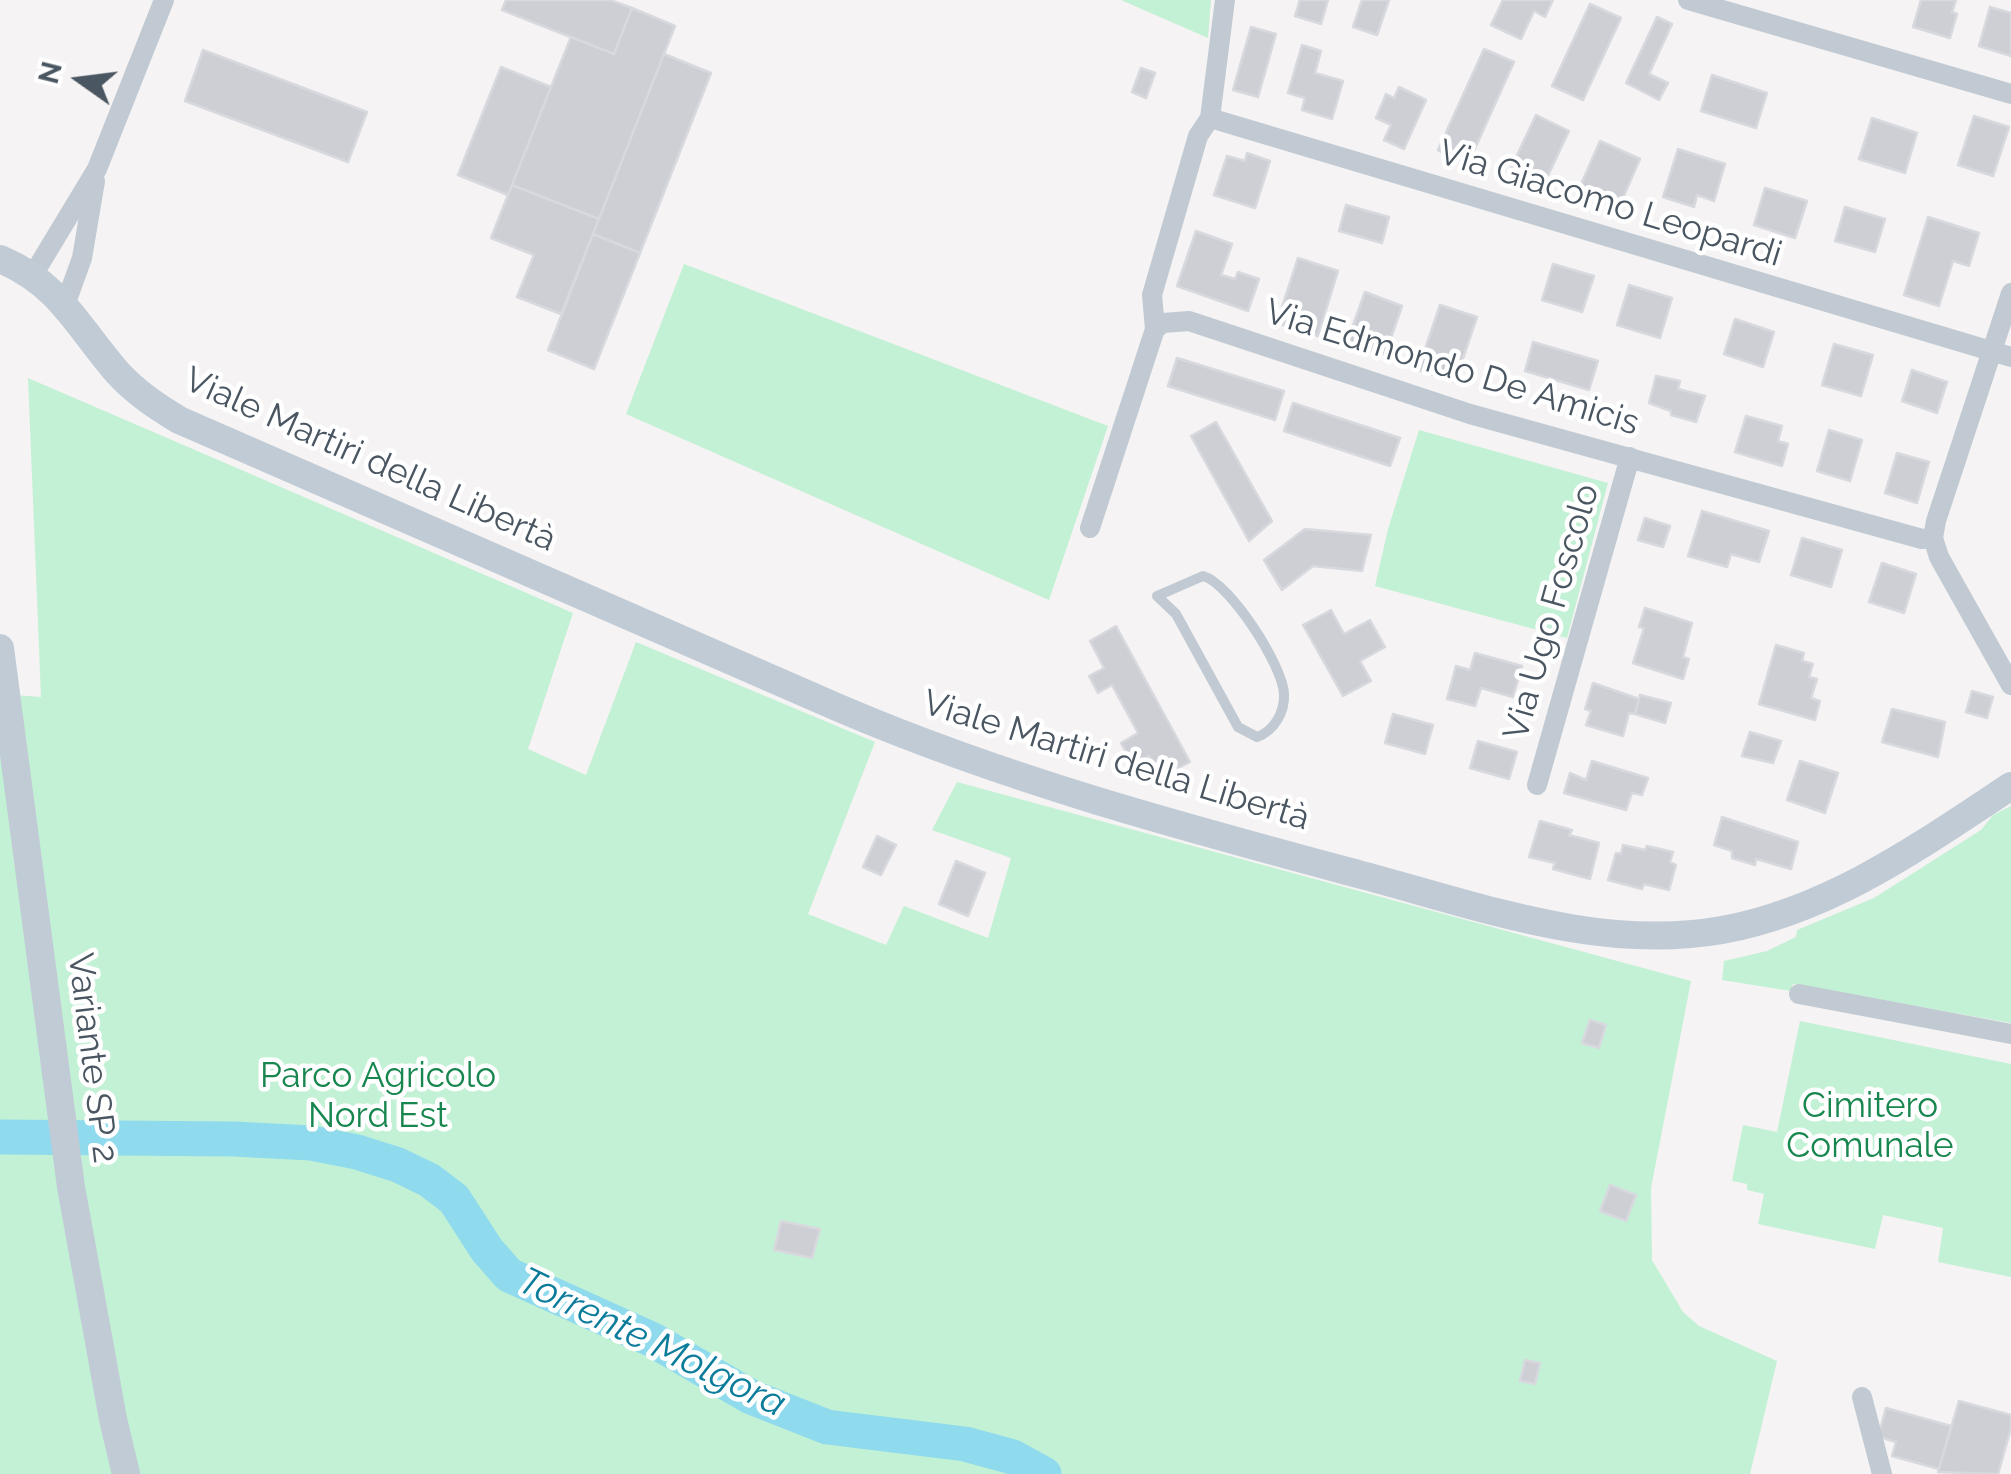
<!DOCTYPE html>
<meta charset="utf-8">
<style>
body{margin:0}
#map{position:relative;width:2011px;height:1474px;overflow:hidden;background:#f5f3f3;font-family:Raleway,sans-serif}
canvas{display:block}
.north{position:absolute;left:30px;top:30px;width:100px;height:100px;-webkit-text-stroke:8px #fff;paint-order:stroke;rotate:284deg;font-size:28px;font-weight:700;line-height:40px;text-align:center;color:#4a5661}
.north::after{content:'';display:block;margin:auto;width:35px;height:45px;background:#4a5661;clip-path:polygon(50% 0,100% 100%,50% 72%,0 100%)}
</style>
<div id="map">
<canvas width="2011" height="1474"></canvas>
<div class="north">N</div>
</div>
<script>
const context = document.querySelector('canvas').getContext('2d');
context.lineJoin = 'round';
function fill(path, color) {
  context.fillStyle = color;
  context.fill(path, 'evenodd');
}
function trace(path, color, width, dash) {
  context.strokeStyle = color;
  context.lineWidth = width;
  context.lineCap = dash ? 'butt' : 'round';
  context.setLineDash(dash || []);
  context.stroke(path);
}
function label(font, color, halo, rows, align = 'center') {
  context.font = font + ' Raleway,sans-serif';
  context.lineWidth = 9;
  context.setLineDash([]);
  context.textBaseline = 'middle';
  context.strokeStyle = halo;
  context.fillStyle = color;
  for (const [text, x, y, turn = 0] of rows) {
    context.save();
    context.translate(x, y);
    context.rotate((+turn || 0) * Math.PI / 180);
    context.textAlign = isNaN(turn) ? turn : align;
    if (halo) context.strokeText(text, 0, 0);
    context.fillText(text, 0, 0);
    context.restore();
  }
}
const green = new Path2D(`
 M1121,0H1211L1208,38Z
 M684,264L1108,426L1049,600L626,414Z
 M28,378L573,613L528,749L586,775L636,642L875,742L808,914L886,945L904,906L988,938L1011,858L932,830L957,782L1691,981L1651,1188L1652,1260L1683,1312L1699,1326L1777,1361L1750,1474H0V694L41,697Z
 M1419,430L1608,483L1567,638L1375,586L1388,529Z
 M2011,806V1023L1793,984L1791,991L1722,980L1724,961L1767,951L1796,937L1797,930L1874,898L1981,830L1993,815Z
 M1800,1021L2011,1064V1277L1938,1262L1943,1228L1883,1215L1875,1249L1758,1224L1764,1194L1747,1190V1184L1732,1181L1743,1125L1777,1132Z`);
const river = new Path2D(`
 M0,1137L234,1139L311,1143L357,1152L398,1165L429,1180L454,1199L487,1250L509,1275L653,1340L751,1397L827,1427L965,1444L1013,1457L1044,1474`);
const building = new Path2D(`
 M506,0H610L632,8L614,54L502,10Z
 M1300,0H1328L1321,24L1295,16Z
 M1362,0H1389L1377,35L1353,27Z
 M1503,0H1553L1545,17L1534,11L1521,39L1491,25Z
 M1921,0H1956L1952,12L1957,14L1950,38L1913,27Z
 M1590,4L1621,18L1583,100L1552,86Z
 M1990,7L2011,13V56L1979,46Z
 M632,8L675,26L599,219L512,185L571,37L614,54Z
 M1657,17L1672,24L1649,74L1668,83L1659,100L1626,83Z
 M1251,27L1276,34L1258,97L1233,90Z
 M1302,45L1321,51L1315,73L1343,81L1332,119L1302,110L1305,98L1288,93Z
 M1484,49L1514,62L1468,164L1438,150Z
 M203,50L367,112L348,162L185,101Z
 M664,54L711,73L640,253L593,234Z
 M501,67L551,87L508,195L458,175Z
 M1141,68L1155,73L1146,98L1132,92Z
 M1712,75L1767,93L1756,128L1701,111Z
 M1399,87L1426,100L1404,149L1384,140L1391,125L1376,118L1386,94L1394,98Z
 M1536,115L1569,131L1544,184L1511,168Z
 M1974,116L2009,127L1993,176L1958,165Z
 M1872,118L1917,133L1905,173L1859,159Z
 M1600,141L1640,159L1619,207L1579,189Z
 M1678,149L1725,164L1714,201L1697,195L1694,207L1663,197Z
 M1247,153L1270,161L1255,208L1214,195L1227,156L1245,161Z
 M512,185L599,219L561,314L517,297L534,255L491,238Z
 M1765,188L1807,201L1795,238L1754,225Z
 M1346,205L1389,217L1382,243L1339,231Z
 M1845,207L1885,219L1875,252L1835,241Z
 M1928,217L1979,233L1969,266L1953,261L1939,306L1904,295Z
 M1196,231L1232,244L1221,275L1235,279L1238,272L1259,279L1248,311L1177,286Z
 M593,234L640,253L594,369L548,350Z
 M1298,258L1338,271L1318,336L1277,323Z
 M1553,264L1594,276L1582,312L1542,300Z
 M1629,285L1672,298L1660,338L1617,325Z
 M1365,292L1402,306L1385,355L1347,342Z
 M1440,305L1477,317L1455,382L1418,370Z
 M1735,319L1774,332L1763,367L1724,354Z
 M1533,342L1598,361L1589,390L1525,371Z
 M1834,344L1873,355L1861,396L1822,385Z
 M1177,358L1284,391L1275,420L1168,386Z
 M1912,370L1947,382L1937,413L1902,401Z
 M1656,376L1680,381L1678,389L1705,396L1696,422L1671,415V411L1649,403Z
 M1293,403L1400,438L1390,466L1284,431Z
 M1746,416L1782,426L1778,441L1788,444L1782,466L1735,452Z
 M1216,422L1272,521L1249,541L1191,436Z
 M1829,430L1862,440L1850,481L1817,471Z
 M1897,453L1929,462L1917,503L1885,493Z
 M1702,511L1769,531L1759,562L1731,554L1727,567L1688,556Z
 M1645,518L1670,526L1663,547L1638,540Z
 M1305,529L1371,535L1362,571L1313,566L1282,590L1264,560Z
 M1802,538L1842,550L1831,587L1791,575Z
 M1882,563L1916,574L1904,613L1869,602Z
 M1645,608L1692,623L1683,657L1689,659L1683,679L1633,663L1644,628L1639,627Z
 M1331,610L1344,634L1370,620L1385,647L1360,661L1371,681L1343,696L1303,625Z
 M1116,626L1190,762L1161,777L1149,756L1133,765L1121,743L1138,733L1112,685L1098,693L1089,676L1104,668L1090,641Z
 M1776,645L1804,653L1802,661L1813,664L1809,677L1817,679L1811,698L1820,701L1815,720L1759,704Z
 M1475,653L1522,666L1513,697L1481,688L1475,706L1447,699L1456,666L1470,670Z
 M1593,683L1639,699L1635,714L1629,713L1623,736L1586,725L1591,711L1585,709Z
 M1972,691L1993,697L1987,718L1966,712Z
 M1640,695L1671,703L1665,723L1635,714Z
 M1892,709L1945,722L1938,757L1882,742Z
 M1393,714L1433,725L1425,754L1385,743Z
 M1750,732L1781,741L1773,763L1742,756Z
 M1478,741L1517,752L1509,779L1470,768Z
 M1592,761L1648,778L1642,795L1632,793L1626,810L1564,793L1570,773L1586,780Z
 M1800,761L1838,773L1825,813L1787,800Z
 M1722,817L1798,842L1791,869L1756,859L1755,865L1732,858V851L1714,845Z
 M1540,821L1572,830L1569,835L1599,843L1590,879L1553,869L1555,863L1529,857Z
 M877,836L896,845L881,875L863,867Z
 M1623,845L1645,850L1647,846L1673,852L1670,862L1676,865L1669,890L1644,884L1642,889L1608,880L1616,853L1621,854Z
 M956,861L985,873L968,916L939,904Z
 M1590,1020L1606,1025L1599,1048L1582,1043Z
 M1610,1185L1636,1195L1626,1221L1600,1211Z
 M781,1221L820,1229L812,1258L774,1250Z
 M1525,1360L1540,1363L1535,1384L1520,1381Z
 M1959,1401L2011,1415V1428L1998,1474L1938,1472Z
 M1886,1408L1951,1426L1939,1469L1892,1456L1896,1442L1883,1438L1876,1445Z`);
const lane = new Path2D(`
 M1203,576C1230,583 1283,666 1284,694C1285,712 1274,731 1257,737L1238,727L1176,614L1157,596Z`);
const street = new Path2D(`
 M1688,0L2011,94
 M1210,118L2011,357
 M30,275L39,265L97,169L164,0
 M2011,293L1936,521L1933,538L1939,557L2011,685
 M65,305L82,258L95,181
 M1155,329L1152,295L1198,136L1210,118L1225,0
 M1090,528L1155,329L1163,323L1189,321L1470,414L1922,539L1933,538
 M1537,785L1630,457
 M1799,994L2011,1034
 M1862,1397L1882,1474`);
const secondary = new Path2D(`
 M0,259C61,285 77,326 117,372C135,392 156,406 179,420L839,708C1007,780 1183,827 1358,874C1476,905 1599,952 1722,930C1831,910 1920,846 2011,786
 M0,648L71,1187L113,1419L126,1474`);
const streetNames = [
 ["Via Giacomo Leopardi",1610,204,17],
 ["Via Edmondo De Amicis",1452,368,17],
 ["Viale Martiri della Libertà",370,460,24],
 ["Via Ugo Foscolo",1552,612,-74],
 ["Viale Martiri della Libertà",1116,761,17],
 ["Variante SP 2",92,1058,83]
];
const parkNames = [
 ["Parco Agricolo",378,1076],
 ["Nord Est",378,1116],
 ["Cimitero",1870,1106],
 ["Comunale",1870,1146]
];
const waterNames = [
 ["Torrente Molgora",652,1343,26]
];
fill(green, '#c3f1d5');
trace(river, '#90daee', 35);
fill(building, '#cdcfd5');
trace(building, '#d7d9de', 2.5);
trace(lane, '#c1cad2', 10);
trace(street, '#c1cad2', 20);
trace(secondary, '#c1cbd6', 28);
label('35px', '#4a5661', '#fff', streetNames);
label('35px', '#17864f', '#fff', parkNames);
label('italic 38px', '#0c7c9b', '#fff', waterNames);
</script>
